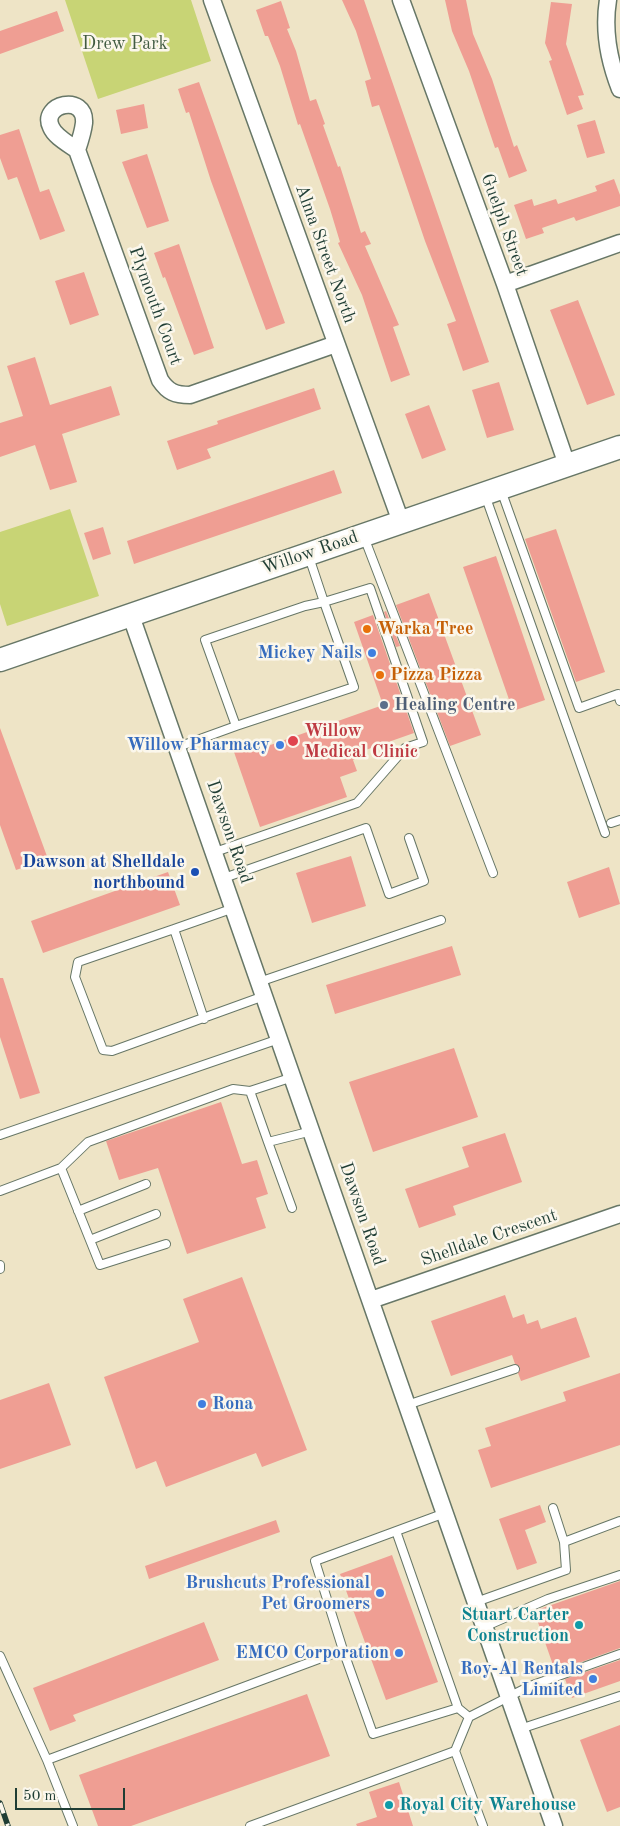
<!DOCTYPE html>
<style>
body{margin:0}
#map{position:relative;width:620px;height:1826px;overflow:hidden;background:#eee4c6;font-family:"Old Standard TT",serif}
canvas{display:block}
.scale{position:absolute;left:15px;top:1788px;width:110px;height:22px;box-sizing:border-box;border:2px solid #1f3d34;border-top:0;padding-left:6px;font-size:15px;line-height:18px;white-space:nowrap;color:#1f3d34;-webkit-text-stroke:4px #fbf7ec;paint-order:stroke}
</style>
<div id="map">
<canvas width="620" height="1826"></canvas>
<div class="scale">50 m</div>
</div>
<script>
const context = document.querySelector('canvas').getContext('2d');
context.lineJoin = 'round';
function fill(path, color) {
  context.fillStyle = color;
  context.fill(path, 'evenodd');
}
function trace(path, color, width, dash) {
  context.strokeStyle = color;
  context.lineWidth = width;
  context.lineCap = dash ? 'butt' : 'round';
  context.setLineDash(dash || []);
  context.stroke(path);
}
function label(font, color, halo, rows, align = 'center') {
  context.font = font + ' "Old Standard TT",serif';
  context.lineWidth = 5;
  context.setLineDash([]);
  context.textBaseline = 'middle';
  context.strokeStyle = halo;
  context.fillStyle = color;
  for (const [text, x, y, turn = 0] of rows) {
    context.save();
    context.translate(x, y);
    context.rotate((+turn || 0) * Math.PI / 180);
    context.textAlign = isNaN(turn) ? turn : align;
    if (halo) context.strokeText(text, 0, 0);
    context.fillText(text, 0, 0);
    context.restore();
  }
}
const green = new Path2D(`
 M65,0H191L211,61L98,99Z
 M70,509L99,596L7,626L0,604V532Z`);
const building = new Path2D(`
 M342,0H364L489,362L463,371L447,324L456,321L425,241L379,105L372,107L365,81L371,79L356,31Z
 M445,0H466L473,34L492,79L514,147L517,145L527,171L509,178L498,147L495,148L469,71L452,31Z
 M281,1L290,28L287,29L296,51L310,101L316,99L325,124L323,125L338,167L340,166L346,185L361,233L365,231L371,244L365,246L399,325L393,327L410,375L391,382L362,295L338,243L340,242L330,209L300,124L298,125L280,66L268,36H265L256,10Z
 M551,2L572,4L566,44L584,95L578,96L583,109L567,115L549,61L552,60L545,43Z
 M57,11L64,31L0,54V31Z
 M199,82L285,323L266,330L211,181L189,112L186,113L178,89Z
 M144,104L148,128L121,134L116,110Z
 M595,120L605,153L587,158L577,125Z
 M19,129L40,192L49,189L65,231L40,240L17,177L8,180L0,158V135Z
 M147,154L169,221L147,228L122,162Z
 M614,179L620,195V206L576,221L574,217L542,228L544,233L526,239L514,205L532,199L534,206L556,199L558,204L597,191L595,186Z
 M179,244L214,348L194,355L165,277L163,278L154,253Z
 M84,272L99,315L70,325L55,281Z
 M578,300L615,395L587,405L550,310Z
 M35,357L50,405L111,386L120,415L62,434L77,482L50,490L35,445L0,457V423L23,416L7,366Z
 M499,382L514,430L487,438L472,390Z
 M314,388L321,409L207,449L211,458L177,470L167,441L218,424L217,421Z
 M429,405L446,450L422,459L405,414Z
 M334,470L342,493L134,564L127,541Z
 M103,527L111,554L93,560L84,533Z
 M556,529L605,672L576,682L525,539Z
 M496,556L545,700L513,711L463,567Z
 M429,593L481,735L450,746L396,605Z
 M386,611L400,646L396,647L384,612Z
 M373,615L414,733L360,752L361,757L353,760L357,771L340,777L347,797L260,827L234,752L261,743L262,748L383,705L354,622Z
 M0,728L48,859L16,870L0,825Z
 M351,856L366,906L312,923L296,873Z
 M609,867L620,904L579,918L567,882Z
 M168,872L180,905L43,953L31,921Z
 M452,946L461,975L335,1014L326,985Z
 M0,978H3L40,1093L20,1099L0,1037Z
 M454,1048L478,1117L373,1152L349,1082Z
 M221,1102L242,1164L257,1160L268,1194L256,1198L266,1228L187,1254L158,1168L119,1180L106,1141Z
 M505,1133L522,1182L453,1206L456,1215L419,1228L405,1189L469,1167L462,1147Z
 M242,1277L307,1450L262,1467L256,1453L166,1487L156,1461L136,1469L104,1377L199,1342L183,1299Z
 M505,1295L513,1318L524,1314L527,1324L538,1320L541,1329L576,1317L590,1357L521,1381L518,1373L520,1367L515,1364L512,1355L451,1376L431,1321Z
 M620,1373V1445L491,1488L478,1450L491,1446L485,1428L566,1401L563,1392Z
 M49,1383L71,1445L0,1469V1400Z
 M540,1505L546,1522L525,1530L537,1563L517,1570L499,1519Z
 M276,1520L280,1532L149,1579L145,1566Z
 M392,1555L438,1682L386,1700L340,1574Z
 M620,1581V1648L562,1669L560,1663L553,1665L534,1611Z
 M204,1622L219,1660L73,1715L76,1721L50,1731L33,1688Z
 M620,1660V1681L572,1698L565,1679Z
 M307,1694L330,1756L131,1826H98L79,1775Z
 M620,1725V1807L607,1812L580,1740Z
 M399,1782L413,1826H357L356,1824L377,1817L369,1792Z`);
const lane = new Path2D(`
 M501,490L579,708L618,694L620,701
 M485,495L605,833
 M364,537L493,873
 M178,747L236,726L205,640L305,606L324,602L354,687L236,726
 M611,823L620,820
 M215,852L357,803L405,748L423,742L370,588L324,602L309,557
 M224,878L366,828L389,894L424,881L409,838
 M174,929L234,908
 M259,982L441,920
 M204,1019L174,929L78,962L75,977L103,1050L112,1051L264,996
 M293,1077L250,1091L268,1142L312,1131
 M0,1135L279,1039
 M268,1142L292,1208
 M0,1191L61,1168
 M78,1211L146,1184
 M90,1240L156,1214
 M166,1244L100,1265L61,1168L88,1142L233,1089L250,1091
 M0,1265V1269
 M407,1405L515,1369
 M553,1508L564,1542
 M396,1531L458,1708
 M476,1602L566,1570L564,1542L620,1521
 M484,1627L548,1599L620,1575
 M343,1650L373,1734L458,1708L469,1717
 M0,1656L47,1760L343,1650L315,1561L445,1513
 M520,1729L620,1696
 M47,1760L73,1826
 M250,1826L455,1751
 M483,1826L455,1751L469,1717L530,1686L620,1654`);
const street = new Path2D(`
 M212,0L401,522
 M401,0L505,284L567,465
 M608,0C603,31 609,61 620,89
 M77,150C80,141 83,132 84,123C86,93 40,104 51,127C55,137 69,144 77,150L160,380C168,392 175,395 190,395L336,344
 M505,284L620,243
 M131,616L554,1826
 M371,1300L620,1214`);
const secondary = new Path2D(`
 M0,660L620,447`);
const rail = new Path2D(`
 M0,1803L8,1826`);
const markers = [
 [367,629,5,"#e8710a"],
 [372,653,5,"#3f7fe0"],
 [380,675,5,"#e8710a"],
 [384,705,5,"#5c6f8a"],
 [293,741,6,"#e0444e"],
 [280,745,5,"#3f7fe0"],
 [195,872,5,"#1a4fb4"],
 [202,1404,5,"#3f7fe0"],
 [380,1593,5,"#3f7fe0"],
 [579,1625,5,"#0f9aa8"],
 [399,1653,5,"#3f7fe0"],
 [593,1679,5,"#3f7fe0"],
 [389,1805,5,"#0f9aa8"]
];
const parkNames = [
 ["Drew Park",125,44]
];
const streetNames = [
 ["Guelph Street",504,225,70],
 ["Alma Street North",325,254,70],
 ["Plymouth Court",155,306,70],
 ["Willow Road",310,553,-19],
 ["Dawson Road",229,832,71],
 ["Dawson Road",362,1214,71],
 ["Shelldale Crescent",489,1238,-19]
];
const foodNames = [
 ["Warka Tree",377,629],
 ["Pizza Pizza",390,675]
];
const shopNames = [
 ["Mickey Nails",362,653],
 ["Willow Pharmacy",270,745],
 ["Rona",212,1404,"left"],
 ["Brushcuts Professional",370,1583],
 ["Pet Groomers",370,1604],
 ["EMCO Corporation",389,1653],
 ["Roy-Al Rentals",583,1669],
 ["Limited",583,1690]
];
const serviceNames = [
 ["Healing Centre",394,705]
];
const healthNames = [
 ["Willow",304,731],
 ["Medical Clinic",304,752]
];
const transitNames = [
 ["Dawson at Shelldale",185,862],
 ["northbound",185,883]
];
const cultureNames = [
 ["Stuart Carter",569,1615],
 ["Construction",569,1636],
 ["Royal City Warehouse",399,1805,"left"]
];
fill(green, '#c8d475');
fill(building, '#ef9e93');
trace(lane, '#677767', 10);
trace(street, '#677767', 19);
trace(secondary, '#677767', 25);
trace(lane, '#fff', 8);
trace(street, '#fff', 16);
trace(secondary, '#fff', 22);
trace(rail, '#1f3d34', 5.5);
trace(rail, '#fbf7ec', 4, [11]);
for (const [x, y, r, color] of markers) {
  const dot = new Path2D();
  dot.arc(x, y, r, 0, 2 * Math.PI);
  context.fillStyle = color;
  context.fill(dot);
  trace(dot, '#fbf7ec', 2);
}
label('18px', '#415b41', '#fbf7ec', parkNames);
label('18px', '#1f3d34', '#fbf7ec', streetNames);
label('bold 18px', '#c56008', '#fbf7ec', foodNames, 'left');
label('bold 18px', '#366cbe', '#fbf7ec', shopNames, 'right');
label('bold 18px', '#4e5e75', '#fbf7ec', serviceNames, 'left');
label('bold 18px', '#be3a42', '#fbf7ec', healthNames, 'left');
label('bold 18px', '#164399', '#fbf7ec', transitNames, 'right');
label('bold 18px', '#0d838f', '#fbf7ec', cultureNames, 'right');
</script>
